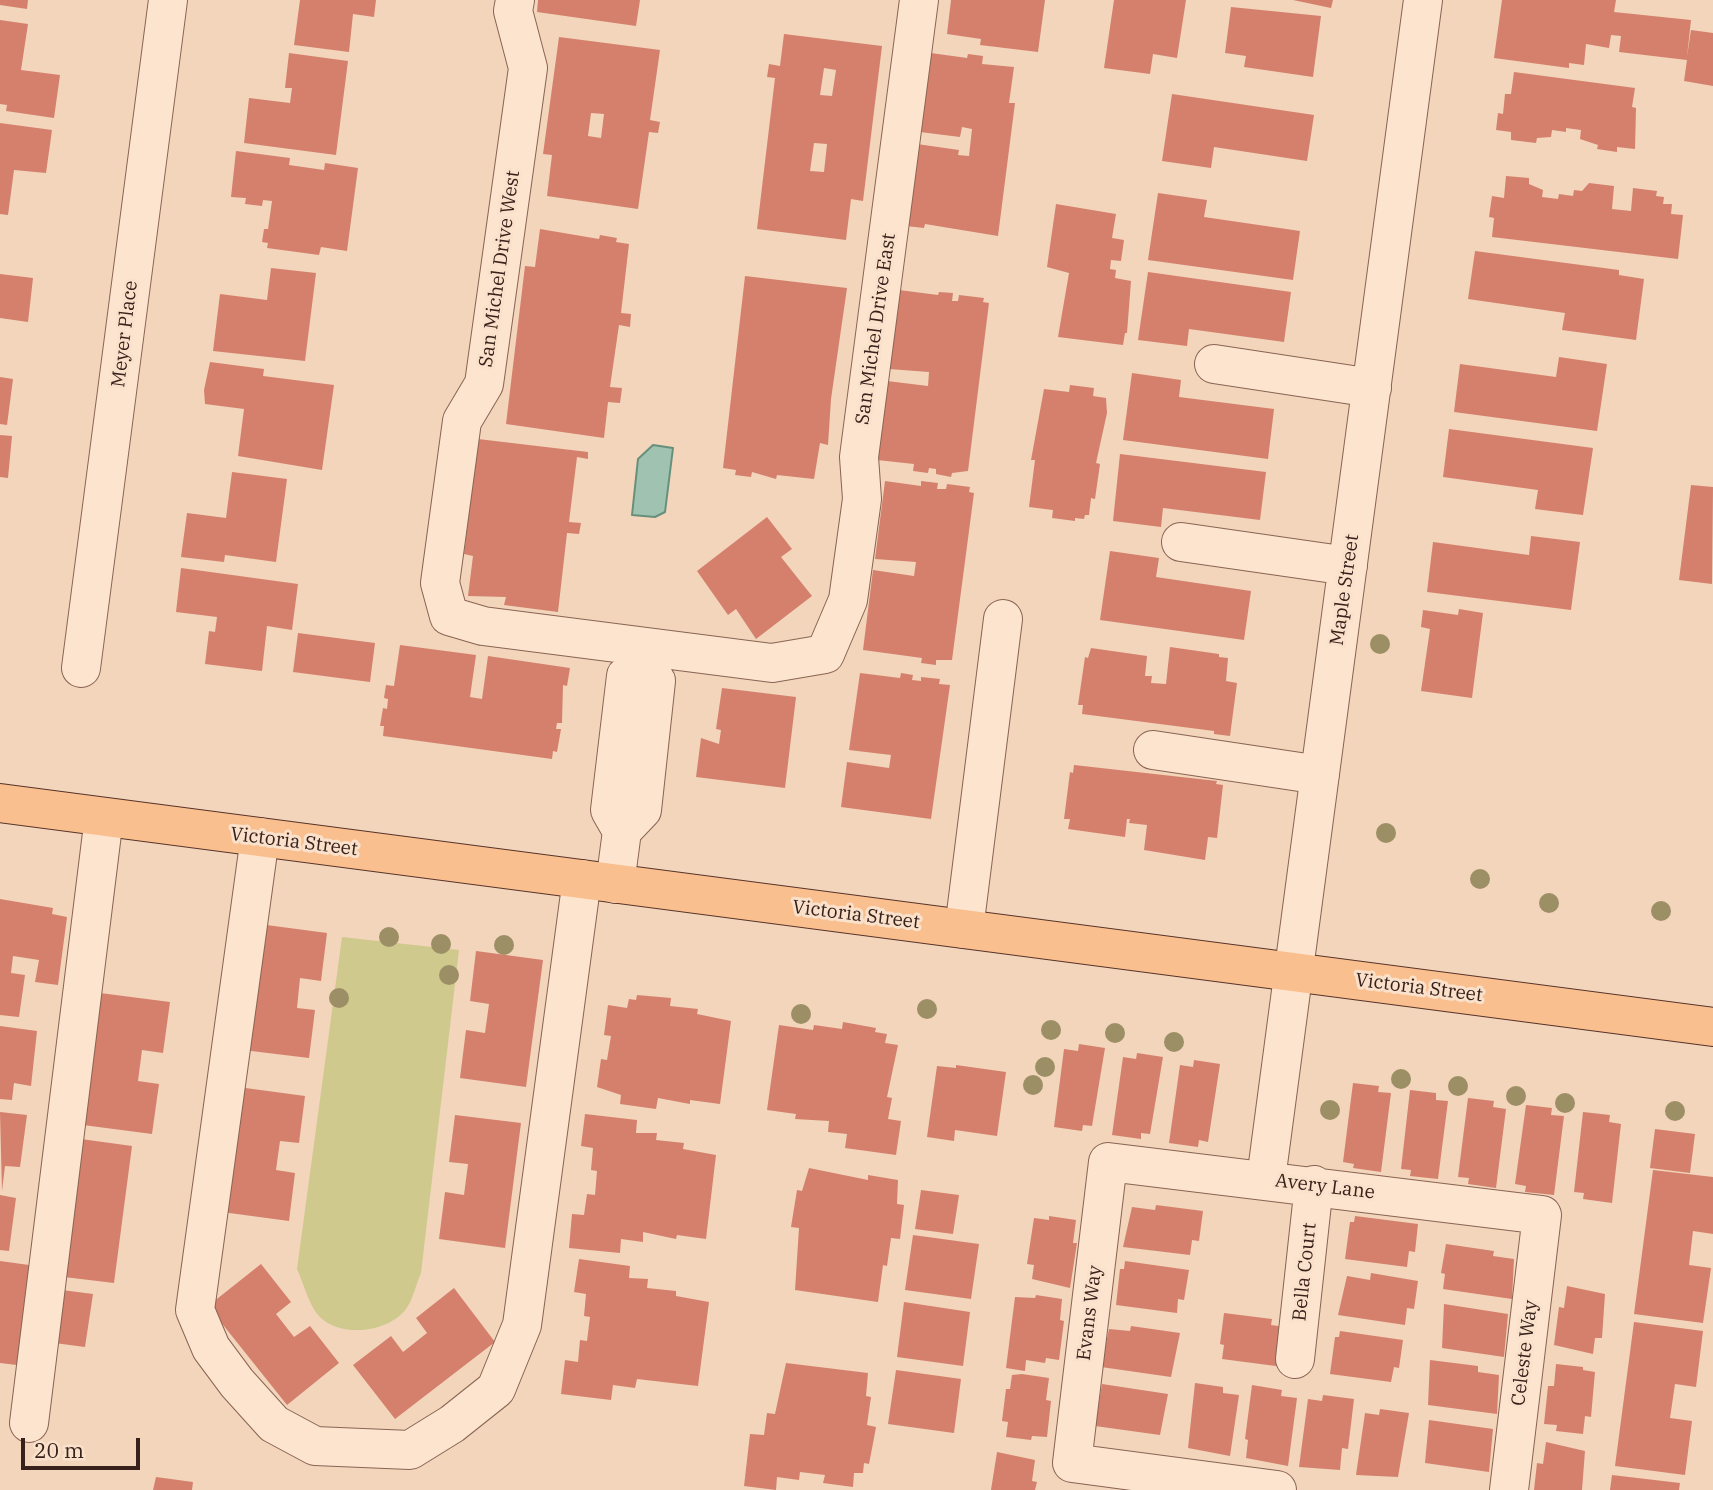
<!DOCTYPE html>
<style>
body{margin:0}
#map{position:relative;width:1713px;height:1490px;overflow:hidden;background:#f2d5bb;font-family:"IBM Plex Serif",serif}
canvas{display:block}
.scale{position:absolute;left:21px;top:1438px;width:119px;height:32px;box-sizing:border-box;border:4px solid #38211a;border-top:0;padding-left:9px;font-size:21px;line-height:24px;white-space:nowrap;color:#38211a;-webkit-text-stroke:5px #f9e1cb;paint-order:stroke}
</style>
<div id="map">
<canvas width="1713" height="1490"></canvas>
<div class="scale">20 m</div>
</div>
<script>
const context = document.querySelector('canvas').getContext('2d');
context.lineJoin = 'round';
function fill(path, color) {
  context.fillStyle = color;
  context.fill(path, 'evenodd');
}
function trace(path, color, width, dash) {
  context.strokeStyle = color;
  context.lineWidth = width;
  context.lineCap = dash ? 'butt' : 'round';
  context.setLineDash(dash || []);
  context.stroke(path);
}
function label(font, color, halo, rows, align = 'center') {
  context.font = font + ' "IBM Plex Serif",serif';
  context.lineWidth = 6;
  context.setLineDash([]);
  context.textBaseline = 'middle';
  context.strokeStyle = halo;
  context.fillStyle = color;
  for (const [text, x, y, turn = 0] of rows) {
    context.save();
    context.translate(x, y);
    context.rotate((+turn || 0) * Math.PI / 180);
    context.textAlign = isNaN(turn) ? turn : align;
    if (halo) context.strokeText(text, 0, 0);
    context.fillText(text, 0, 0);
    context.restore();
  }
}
const green = new Path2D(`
 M342,937L459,950L421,1273C416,1284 413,1300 406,1309C389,1332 343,1338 321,1318C309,1307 304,1284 297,1269Z`);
const water = new Path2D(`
 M653,445L673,448L665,512L655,517L632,515L638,459Z`);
const building = new Path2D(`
 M0,0H28L27,9L0,5Z
 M300,0H376L374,17L353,14L349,52L294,45Z
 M538,0H640L636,26L537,12Z
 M951,0H1045L1038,52L980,45L981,39L947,34Z
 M1114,0H1186L1177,58L1153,54L1150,74L1104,68Z
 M1293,0H1333L1331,8Z
 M1502,0H1616L1614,12L1691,20L1687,57L1691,30L1713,33V86L1684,81L1687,60L1619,52L1621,36L1611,35L1609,48L1586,44L1584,65L1569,63V68L1494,58Z
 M1231,7L1321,16L1313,77L1244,67L1246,56L1225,53Z
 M0,20L28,24L21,70L60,75L54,118L6,111L7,105L0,104Z
 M784,34L882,46L863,201L851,199L846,240L757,229L775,78L767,77L769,64L780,66ZM824,68L836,70L832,96L820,95ZM814,143L827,144L824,172L810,171Z
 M559,37L660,50L650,120L660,122L658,133L649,132L638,209L547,196L552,155L543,154ZM591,113L604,114L601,138L588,136Z
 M289,53L348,61L336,155L244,143L249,98L290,103L292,88H285Z
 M931,53L967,58L968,54L983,56L982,64L1014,67L1009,103H1015L998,236L925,224L924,228L906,226L917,144L959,150L958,155L969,156L972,129L962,127L960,137L920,132Z
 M1514,72L1635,88L1632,107L1636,108L1635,149L1617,147V152L1597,149L1598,145L1580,139L1581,130L1566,128V132L1552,130L1551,137L1537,138L1536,143L1511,140V132L1496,130L1498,113L1503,114L1505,94H1511Z
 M1172,94L1314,115L1307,161L1214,147L1211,168L1162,161Z
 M0,123L52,130L46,173L14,170L8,215L0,214Z
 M236,151L290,158L289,165L324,170L325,163L358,168L347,251L321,247L319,255L267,248L268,243L262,242L264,229H268L272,201L263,200L262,206L245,204L246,198L231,197Z
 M1506,176L1529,178V184L1543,190L1542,197L1558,199L1559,194L1573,196L1574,190L1582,191L1589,183L1614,186L1612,209L1631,211L1633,188L1657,191L1656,196L1664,197L1663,204H1672L1671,214L1683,215L1678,259L1492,237L1494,218L1489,217L1492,196L1504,198Z
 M1158,193L1207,200L1204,217L1300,231L1293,280L1148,260Z
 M1056,204L1116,214L1112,238L1124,240L1121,261L1111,260L1110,269L1116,270L1115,278L1131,281L1127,333H1125L1123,345L1058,337L1069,273L1047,267Z
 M540,229L599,239L600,235L617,238L616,242L629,244L621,313L631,314L630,327L619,325L610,387L622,388L620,403L608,402L604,438L506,424L525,266L535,267Z
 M1475,251L1619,270V275L1644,279L1636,340L1562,330L1565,313L1468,299Z
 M271,268L316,273L305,361L213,351L220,294L267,300Z
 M1148,272L1291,292L1284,342L1189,329L1187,346L1138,340Z
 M0,274L33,278L28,322L0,318Z
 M745,276L847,288L831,399L828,445L820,443L814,479L777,475L776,479L752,472L751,477L735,475L736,470L723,468Z
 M899,290L938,295L939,292L953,293L952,301H958L959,295L984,298L983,302L989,303L968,471L952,473L951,477L936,474V469L929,468L928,473L913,471L914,464L877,460L887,381L928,386L929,372L889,369Z
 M1559,357L1607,364L1597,431L1454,412L1460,364L1556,377Z
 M210,362L264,369L263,376L334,385L322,470L238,456L244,409L205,404L204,390Z
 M1132,373L1181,380L1179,397L1274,409L1268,459L1123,440Z
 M0,377L13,379L7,425L0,424Z
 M1070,385L1094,388L1093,396L1106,398L1107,413L1096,463L1100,464L1095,499L1091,498L1089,515H1085L1084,519L1075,518V521L1052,518L1053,510L1029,507L1035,460H1031L1044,389L1069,392Z
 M1449,429L1593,448L1583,515L1535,509L1538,490L1443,477Z
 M0,435L12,436L8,478L0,477Z
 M478,439L588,452V459L577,457L569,522L581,523L579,534L567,533L558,612L504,605L506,597L468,596L473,556L464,554Z
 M1120,454L1266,472L1260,520L1163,508L1161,527L1113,521Z
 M232,472L287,479L276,562L225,555L224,562L181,557L187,513L226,518Z
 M885,481L921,486V481L938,483L937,489H946L947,484L970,487L969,492L974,493L952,660H936V665L921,663L922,658L863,650L873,570L914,576L916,562L875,559Z
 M1691,485L1713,487L1712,584L1679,580Z
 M767,517L792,549L781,557L812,596L756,639L736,609L728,615L697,571Z
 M1531,536L1580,542L1571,610L1427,592L1433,542L1529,555Z
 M1110,551L1159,558L1156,577L1251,591L1244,640L1100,620Z
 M181,568L298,584L292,630L267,626L262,671L205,664L209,631L215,632L217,617L176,612Z
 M1459,609L1483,613L1472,698L1421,691L1430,629L1421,627L1423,610L1458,615Z
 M298,633L375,643L370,682L293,672Z
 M400,645L476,655L470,697L482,699L488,656L570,668L567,686L563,685L562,723H557L556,729H561L557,752L553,751L552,759L383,736L384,726H380L383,708L387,709L388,699L384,698L386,685L394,686Z
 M1170,647L1219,654V657L1228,658L1226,681L1237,683L1230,736L1214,734V731L1082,714L1083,705H1078L1085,657L1088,658L1091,648L1147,656L1145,676H1152L1151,683L1166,684Z
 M860,673L900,678L901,673L913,675L912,680L921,681V677L940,679L939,684L950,685L931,819L841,807L847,762L889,768L891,755L849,750Z
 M722,688L796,697L785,788L696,777L701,738L719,744L721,730L716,729Z
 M1074,765L1217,781L1216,784L1223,785L1217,838L1208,837L1205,860L1144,850L1147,825L1129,823L1130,819H1127L1125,837L1068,829L1070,819H1064L1070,772L1073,773Z
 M0,899L53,908L52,914L67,917L58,985L35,982L39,960L13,956L11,973L25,975L19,1017L0,1015Z
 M259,924L327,933L321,981L300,978L297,1008L315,1010L309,1058L243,1050Z
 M476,951L543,960L526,1087L460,1078L466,1030L485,1033L489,1004L470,1001Z
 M100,993L170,1002L163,1053L142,1050L138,1081L159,1084L152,1134L83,1125Z
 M637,995L671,998L670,1006L698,1009L697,1014L731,1021L720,1104L690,1100V1104L658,1098L656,1109L620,1104L621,1095L597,1087L601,1059L607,1060L611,1036L604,1035L608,1005L627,1008L629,999L636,1000Z
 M843,1022L876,1028L875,1032L887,1034L885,1043L898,1045L887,1097L892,1098L888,1119L901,1121L896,1155L845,1148L847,1134L828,1132L829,1121L795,1119L796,1114L767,1110L779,1025L813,1030L814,1025L842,1029Z
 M0,1026L37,1031L31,1086L14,1083L12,1100L0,1099Z
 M1079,1044L1105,1048L1092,1126L1083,1125L1082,1131L1054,1127L1064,1049L1078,1051Z
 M1137,1053L1163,1057L1150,1134L1141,1133V1139L1112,1135L1123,1057L1136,1059Z
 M1194,1060L1220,1064L1208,1142L1199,1140L1198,1147L1169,1143L1180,1065L1193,1067Z
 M956,1065L1006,1072L997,1136L955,1130L954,1141L927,1137L937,1066L956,1068Z
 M1353,1083L1379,1086L1378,1092L1391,1093L1381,1172L1353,1168L1354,1164L1343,1162Z
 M238,1087L305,1096L299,1143L280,1141L276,1170L295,1173L289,1221L222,1212Z
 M1410,1090L1436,1093V1100L1448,1101L1438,1179L1410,1176L1411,1170L1401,1169Z
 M1468,1098L1494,1101L1493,1107L1506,1109L1496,1188L1468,1184L1469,1178L1458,1177Z
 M1526,1105L1552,1108L1551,1115L1564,1116L1554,1195L1525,1192L1526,1186L1515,1184Z
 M0,1112L27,1115L20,1167L5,1166L2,1191Z
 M1583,1112L1610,1115L1609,1122L1621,1124L1612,1203L1583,1199L1584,1193L1574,1192Z
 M585,1114L637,1120L636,1133H657L656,1140L684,1143L683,1149L716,1155L706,1239L677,1235L676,1239L643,1232V1242L621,1239L620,1253L569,1248L572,1214L584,1215L587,1194L595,1195L597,1171L591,1170L593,1148L581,1146Z
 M455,1115L521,1123L505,1248L439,1239L445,1192L464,1195L468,1164L449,1162Z
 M1655,1129L1695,1134L1690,1173L1650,1168Z
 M81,1139L132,1146L114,1283L64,1277Z
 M809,1168L868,1180V1175L898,1180L897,1204L904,1205L900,1239L891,1238L887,1266L883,1265L878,1302L795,1290L799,1228L791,1227L797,1190L802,1191Z
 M1653,1170L1713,1177V1234L1693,1231L1689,1265L1711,1268L1703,1323L1634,1314Z
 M921,1190L959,1195L953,1234L915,1229Z
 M0,1195L16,1198L9,1251L0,1250Z
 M1156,1205L1203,1211L1199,1241L1192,1240L1190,1255L1123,1247L1132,1207L1155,1210Z
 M1049,1216L1076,1220L1073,1243H1077L1070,1288L1032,1279L1034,1265L1027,1264L1034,1218L1049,1220Z
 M1355,1216L1418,1224L1415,1252L1409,1251L1407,1267L1345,1259L1350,1222H1354Z
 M913,1235L979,1244L971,1299L905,1290Z
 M1446,1244L1494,1251L1493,1256L1514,1259L1512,1299L1443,1289L1445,1274L1441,1273Z
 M579,1259L630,1266L629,1278L648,1279L647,1288L676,1291V1296L709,1302L698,1386L637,1379L635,1388L613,1385L611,1400L561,1394L565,1360L578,1362L580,1340L587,1341L590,1317L584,1316L586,1294L574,1292Z
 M0,1261L29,1265L17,1365L0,1363Z
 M1125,1261L1189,1270L1184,1300L1178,1299L1177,1313L1116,1305L1120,1269H1124Z
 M261,1264L291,1302L276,1314L294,1337L310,1326L339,1363L287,1405L208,1306Z
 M1371,1273L1418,1281L1414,1309L1407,1308L1405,1325L1338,1315L1347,1276L1370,1280Z
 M1567,1286L1605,1294L1602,1338H1595L1593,1354L1554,1345L1559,1307L1564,1308Z
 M454,1288L495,1342L395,1419L353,1365L391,1336L403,1352L427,1333L416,1318Z
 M54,1289L93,1294L85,1347L47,1342Z
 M1036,1295L1062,1299L1060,1320L1064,1321L1059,1360L1046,1358L1045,1363L1026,1360L1025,1371L1006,1368L1015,1297L1035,1298Z
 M904,1302L970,1312L963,1366L897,1357Z
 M1444,1304L1508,1314L1504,1357L1442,1348Z
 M1224,1313L1272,1319L1271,1325L1293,1328L1291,1368L1222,1359L1224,1345L1220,1344Z
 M1634,1322L1703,1331L1696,1387L1675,1384L1670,1418L1692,1421L1685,1475L1615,1466Z
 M1131,1326L1180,1333L1171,1377L1101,1367L1109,1329L1130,1331Z
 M1340,1331L1403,1340L1399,1368L1394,1367L1391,1382L1330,1374L1335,1337H1339Z
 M1430,1360L1478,1366V1372L1499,1375L1497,1414L1428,1405Z
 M786,1363L868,1373L866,1396L871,1397L867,1425L876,1427L874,1438L869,1464L864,1463L863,1473H854L853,1487L823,1483L825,1475L800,1472L799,1480L777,1477L776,1490L744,1486L750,1434L764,1435L767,1413L775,1414Z
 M1556,1364L1583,1367V1370L1595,1372L1591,1417L1585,1416L1583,1434L1556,1431L1557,1425L1544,1424L1548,1386H1554Z
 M896,1370L961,1379L954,1433L888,1424Z
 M1022,1374L1049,1378L1046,1400L1051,1401L1047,1437L1032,1436L1031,1440L1006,1437L1008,1422L1002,1421L1006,1389H1010L1012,1375Z
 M1195,1383L1223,1387V1393L1239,1395L1230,1456L1188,1448Z
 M1102,1384L1168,1394L1160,1435L1095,1426Z
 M1252,1385L1282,1390L1281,1396L1297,1398L1288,1466L1246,1458L1248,1440L1245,1439Z
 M1323,1395L1354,1399L1348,1449L1342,1448L1340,1470L1299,1467L1308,1399L1322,1401Z
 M1380,1409L1409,1413L1398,1477L1356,1475L1365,1413L1379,1415Z
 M1429,1420L1493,1429L1489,1472L1425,1463Z
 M1546,1442L1585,1451L1582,1490H1534L1537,1463L1543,1464Z
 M997,1452L1035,1460L1032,1481L1037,1482L1035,1490H991Z
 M1612,1475L1680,1483L1679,1490H1610Z
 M156,1477L193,1482L192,1490H153Z`);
const minor = new Path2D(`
 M515,0L513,11L528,68L484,384L462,421L440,583L449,616L483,626L772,663L825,654L848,600L862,499L859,457L919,0
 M1214,364L1372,388
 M1181,542L1348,566
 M81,668L168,0
 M1153,750L1320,775
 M622,831L610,810L626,676L643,668
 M260,837L195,1310L211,1348L237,1383L274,1424L315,1446L410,1450L452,1424L496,1389L522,1325L582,879
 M615,884L622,831L642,810L656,681L643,668
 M964,929L1003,619
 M1266,1179L1423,0
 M1295,1359L1314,1185
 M29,1423L104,817
 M1277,1490L1072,1463L1108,1162L1542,1215L1509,1490`);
const major = new Path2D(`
 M0,803L1713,1027`);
const trees = [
 [1380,644],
 [1386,833],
 [1480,879],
 [1549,903],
 [1661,911],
 [389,937],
 [441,944],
 [504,945],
 [449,975],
 [339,998],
 [927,1009],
 [801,1014],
 [1051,1030],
 [1115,1033],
 [1174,1042],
 [1045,1067],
 [1401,1079],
 [1033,1085],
 [1458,1086],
 [1516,1096],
 [1565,1103],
 [1330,1110],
 [1675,1111]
];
const streetNames = [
 ["San Michel Drive West",500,269,-82],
 ["San Michel Drive East",876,329,-82],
 ["Meyer Place",125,334,-83],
 ["Maple Street",1345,590,-82],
 ["Victoria Street",294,842,7],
 ["Victoria Street",856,915,7],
 ["Victoria Street",1419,988,7],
 ["Avery Lane",1325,1187,7],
 ["Bella Court",1305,1272,-84],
 ["Evans Way",1090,1313,-83],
 ["Celeste Way",1525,1353,-83]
];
fill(green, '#d0c98e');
fill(water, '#a0c2b0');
trace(water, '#67907c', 2);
fill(building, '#d4806d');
trace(minor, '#8a6453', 40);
trace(major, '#573329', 40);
trace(minor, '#fce4cf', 38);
trace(major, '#fabf8e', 38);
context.fillStyle = '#9c8f65';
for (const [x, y] of trees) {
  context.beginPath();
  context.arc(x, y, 10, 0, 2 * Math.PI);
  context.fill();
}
label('19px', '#38211a', '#f9e1cb', streetNames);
</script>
